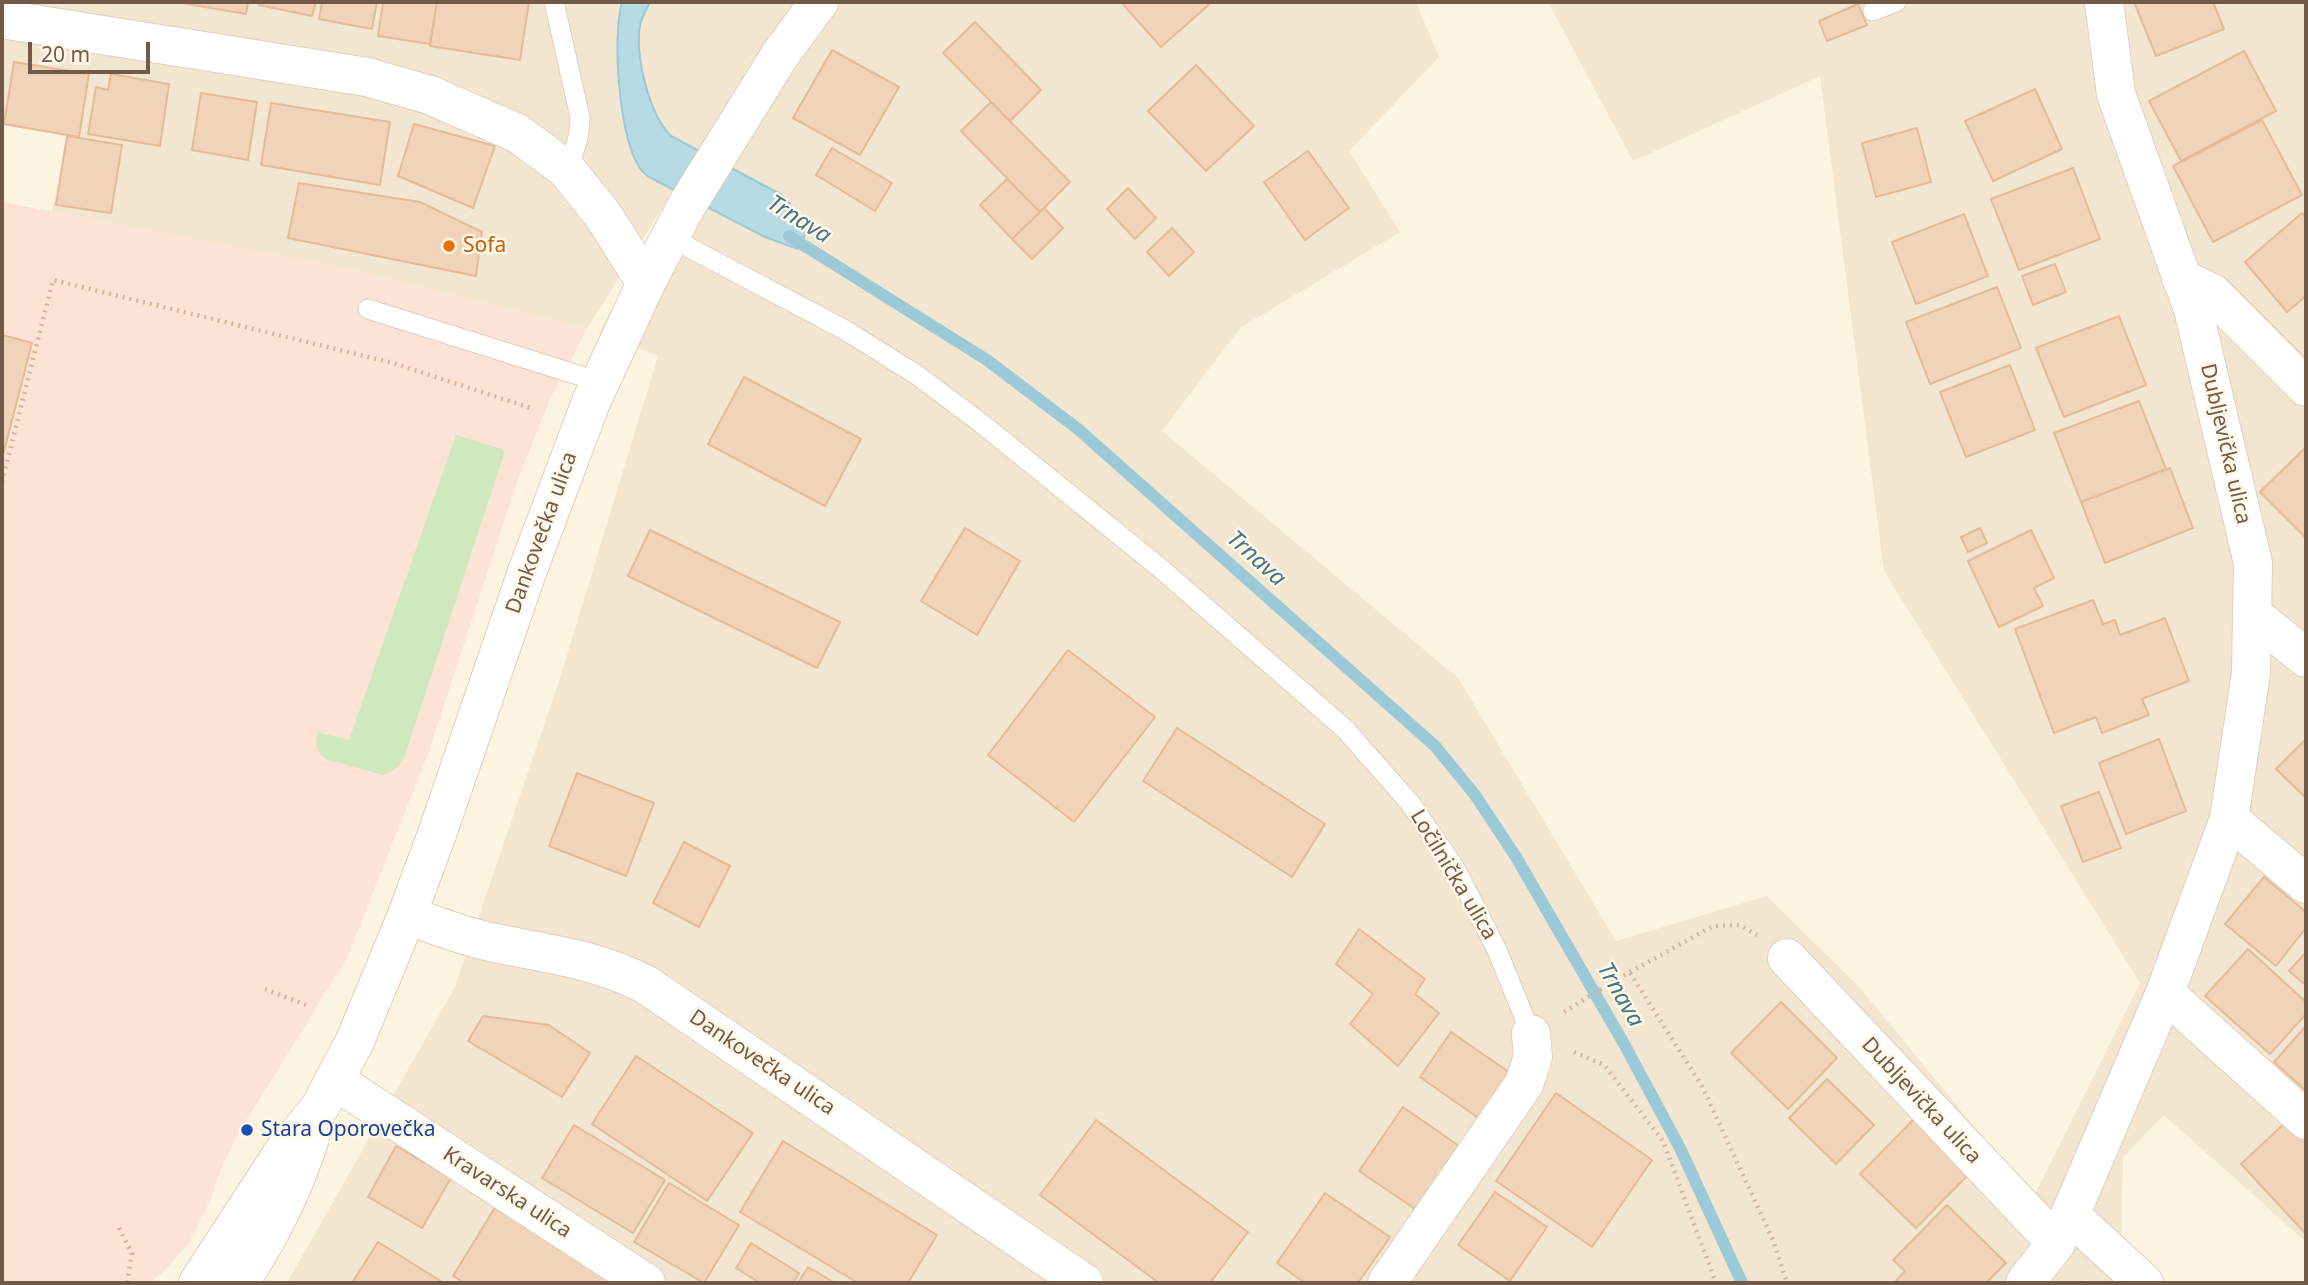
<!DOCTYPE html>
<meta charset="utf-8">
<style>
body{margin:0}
#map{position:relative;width:2308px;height:1285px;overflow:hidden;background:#fcf3e1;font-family:"Noto Sans",sans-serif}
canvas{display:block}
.frame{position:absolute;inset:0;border:4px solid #735a48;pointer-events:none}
.scale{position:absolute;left:28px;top:42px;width:122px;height:32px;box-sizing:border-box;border:4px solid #735a48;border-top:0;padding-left:9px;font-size:21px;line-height:24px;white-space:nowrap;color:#735a48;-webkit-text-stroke:5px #fff7e7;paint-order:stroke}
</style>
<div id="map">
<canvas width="2308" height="1285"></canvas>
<div class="frame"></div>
<div class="scale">20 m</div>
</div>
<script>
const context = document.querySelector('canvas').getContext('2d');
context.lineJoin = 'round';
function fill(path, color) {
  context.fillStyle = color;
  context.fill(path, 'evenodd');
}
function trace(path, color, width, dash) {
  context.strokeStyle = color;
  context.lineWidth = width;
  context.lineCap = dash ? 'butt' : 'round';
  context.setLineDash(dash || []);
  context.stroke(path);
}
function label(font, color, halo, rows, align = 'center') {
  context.font = font + ' "Noto Sans",sans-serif';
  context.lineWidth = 5;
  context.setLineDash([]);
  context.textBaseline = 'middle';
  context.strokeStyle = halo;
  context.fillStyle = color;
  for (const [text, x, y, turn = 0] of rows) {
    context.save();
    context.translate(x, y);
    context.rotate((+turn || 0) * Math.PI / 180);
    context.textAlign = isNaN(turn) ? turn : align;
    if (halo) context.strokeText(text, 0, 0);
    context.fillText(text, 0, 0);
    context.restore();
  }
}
const residential = new Path2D(`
 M2,2H1416L1439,57L1349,151L1400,232L1240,328L1162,431L1458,678L1616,941L1767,896L1861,989L2033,1198L2140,983L1884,571L1820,76L1633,161L1548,2H2306V1242L2164,1115L2123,1157L2121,1245L2162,1283H2091L2086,1279L2082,1283H287L455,987L561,675L658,356L599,333L688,166L587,329L347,269L52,212L67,136L2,125Z`);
const commercial = new Path2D(`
 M2,202L347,269L587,329L549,402L517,482L429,751L347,958L244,1124L223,1163L210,1201L189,1243L164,1271L149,1283H2Z`);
const green = new Path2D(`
 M456,435L502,449L504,454L405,755C400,766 394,771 383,775L326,759C315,752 316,743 317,732L349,740Z`);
const water = new Path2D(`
 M622,2H650C645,11 639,22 639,33C637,62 650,116 671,136L782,195L790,204L806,233L798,249L765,237L649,177C645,174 640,170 638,165C619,132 612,38 622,2Z`);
const stream = new Path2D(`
 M789,236L987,360L1078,429L1435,746L1475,795L1516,857L1623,1042L1680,1148L1742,1283`);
const building = new Path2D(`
 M176,2H248L246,14Z
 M260,2H316L312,16L259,5Z
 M322,2H377L372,29L319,19Z
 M383,2H437L430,44L378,36Z
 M437,2H529L520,60L430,46Z
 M1121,2H1212L1161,47Z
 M2134,2H2213L2224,29L2156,56Z
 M1858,4L1867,25L1827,41L1819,21Z
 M975,22L1041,90L1010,121L943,53Z
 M832,50L899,87L860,155L793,118Z
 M2244,51L2276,111L2181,161L2149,101Z
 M14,62L89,74L79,137L4,124Z
 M1196,65L1254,126L1206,171L1148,111Z
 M111,74L169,84L160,146L88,134L96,87L108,90Z
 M2035,89L2062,149L1993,181L1965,121Z
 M201,93L257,102L248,160L192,150Z
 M991,102L1070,182L1040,212L961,131Z
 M271,103L390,122L380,185L261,165Z
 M2262,120L2302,195L2213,242L2173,166Z
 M414,124L495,146L473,208L398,176Z
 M1917,128L1931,182L1876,197L1862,143Z
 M67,136L122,145L111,213L56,205Z
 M832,148L892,183L875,211L816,175Z
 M1308,151L1349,208L1305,240L1264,182Z
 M2073,168L2100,239L2019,270L1991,199Z
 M1007,179L1040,212L1012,239L980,205Z
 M299,183L420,202L482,232L476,276L288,238Z
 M1128,188L1156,218L1135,239L1107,209Z
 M1044,208L1063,228L1032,259L1012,239Z
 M2302,213L2306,218V296L2287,312L2245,262Z
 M1964,214L1988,276L1916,304L1892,242Z
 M1172,228L1194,252L1169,276L1147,252Z
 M2055,264L2066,292L2033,305L2022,276Z
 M1997,287L2021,348L1930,384L1906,322Z
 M2119,316L2146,385L2064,417L2036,348Z
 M2,335L32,343L2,459Z
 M2010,365L2035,430L1966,457L1940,392Z
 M744,377L861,439L825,506L708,444Z
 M2139,401L2166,469L2081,502L2054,433Z
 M2306,447V538L2260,492Z
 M2170,468L2193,528L2105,563L2081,502Z
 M965,528L1020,561L977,635L921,601Z
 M1980,528L1987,543L1968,552L1961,537Z
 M650,530L840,622L817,668L628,576Z
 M2031,530L2054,578L2034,588L2043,606L1999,627L1968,561Z
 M2093,600L2103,624L2115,620L2120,635L2165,618L2189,681L2142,699L2149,715L2102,733L2096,717L2054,733L2015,629Z
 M1068,650L1155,717L1074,822L988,755Z
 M1177,728L1325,824L1292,877L1143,781Z
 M2159,739L2186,811L2126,834L2099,763Z
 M2306,739V798L2276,769Z
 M577,773L654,803L626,876L549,846Z
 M2099,792L2121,848L2083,862L2061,806Z
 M684,842L730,866L699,927L653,903Z
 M2264,877L2306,912V928L2276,966L2225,924Z
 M1359,929L1425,979L1415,994L1439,1013L1398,1066L1350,1024L1373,994L1336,964Z
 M2248,949L2306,1002V1014L2270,1054L2205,996Z
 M2306,952V980L2303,983L2289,971Z
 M1781,1002L1837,1058L1788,1109L1731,1053Z
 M483,1016L549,1025L590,1053L562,1097L468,1041Z
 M2306,1026V1091L2274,1062Z
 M1451,1032L1516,1077L1484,1122L1420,1077Z
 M636,1056L753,1133L707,1201L592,1124Z
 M1827,1079L1874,1125L1836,1164L1789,1118Z
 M1556,1093L1652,1160L1592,1247L1496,1181Z
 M1403,1107L1465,1150L1421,1213L1359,1171Z
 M1915,1118L1970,1173L1916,1228L1860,1174Z
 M1096,1120L1248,1232L1210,1283H1159L1040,1195Z
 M2288,1120L2306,1139V1234L2241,1164Z
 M574,1125L665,1180L633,1233L542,1178Z
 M783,1141L937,1235L908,1283H858L740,1212Z
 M396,1146L451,1178L422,1228L368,1197Z
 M669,1183L739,1225L704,1283L634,1242Z
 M1495,1192L1547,1227L1510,1281L1458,1245Z
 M1325,1193L1390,1237L1358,1283H1305L1277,1263Z
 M499,1201L620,1283H465L453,1276Z
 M1947,1205L2006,1263L1986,1283H1896L1895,1282L1905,1271L1893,1260Z
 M378,1242L444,1283H352Z
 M751,1243L799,1273L793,1283H760L736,1268Z
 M808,1267L835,1283H798Z`);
const path = new Path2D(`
 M2,482L53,280L393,363L531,408
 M1630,973L1702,1086L1773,1240L1787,1283
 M265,989L306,1005
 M1564,1012L1616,980L1713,926L1739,925L1757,935
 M1574,1052L1604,1065L1663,1141L1716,1283
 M119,1228L132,1253L127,1283`);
const lane = new Path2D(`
 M554,2L580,117C580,137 575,151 566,169
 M1873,11L1896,2
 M669,237L845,330L917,375L981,423L1159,567L1345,729L1410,803L1455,868L1497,950L1531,1034
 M368,309L600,382`);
const street = new Path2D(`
 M2,19L367,77L430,95L517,133L566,169L603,215L646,283
 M2181,278L2212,293L2306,387
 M2252,614L2306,658
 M2229,819L2306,884
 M407,915C437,926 468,938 500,944C555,955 594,959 645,984L1084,1283
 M1787,958L2056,1243
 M2165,993L2306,1120
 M334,1080L646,1283
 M2070,1215L2144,1283
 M1387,1283L1524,1084L1533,1057L1531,1034
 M2025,1283L2056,1243L2070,1215L2165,993L2229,819L2251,673L2253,563L2193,309L2116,94L2104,2`);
const secondary = new Path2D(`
 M198,1283L282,1154L320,1107L355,1041L407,915L437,834L527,572L591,402L646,283L687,205L780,55L819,2
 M239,1283C270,1237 293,1191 310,1138`);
const markers = [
 [449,246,7,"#e8710a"],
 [247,1130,7,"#1a4fb4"]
];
const foodNames = [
 ["Sofa",463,246]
];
const streetNames = [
 ["Dubljevička ulica",2225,444,77],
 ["Dankovečka ulica",542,533,-70],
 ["Ločilnička ulica",1453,875,59],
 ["Dankovečka ulica",762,1063,34],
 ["Dubljevička ulica",1921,1101,47],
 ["Kravarska ulica",507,1193,33]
];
const transitNames = [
 ["Stara Oporovečka",261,1130]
];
const waterNames = [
 ["Trnava",799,220,32],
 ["Trnava",1256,559,42],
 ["Trnava",1620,995,60]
];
fill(residential, '#f3e6d0');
fill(commercial, '#fce3d5');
fill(green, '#cee9c0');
fill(water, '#b6dbe5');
trace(water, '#9cc9d7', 2);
trace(stream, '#9cc9d7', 12);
fill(building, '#f1d3b9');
trace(building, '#e4bb99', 2);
trace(lane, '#e0d0bd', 21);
trace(street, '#e0d0bd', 40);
trace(secondary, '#e2cfb8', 40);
trace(path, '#d6b79c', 4.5, [2, 5]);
trace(lane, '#fff', 19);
trace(street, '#fff', 38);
trace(secondary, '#fff', 38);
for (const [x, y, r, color] of markers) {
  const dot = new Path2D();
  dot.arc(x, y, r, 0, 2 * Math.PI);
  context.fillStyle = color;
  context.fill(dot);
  trace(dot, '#fff7e7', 2.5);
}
label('21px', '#c56008', '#fff7e7', foodNames, 'left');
label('21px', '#735a48', '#fff7e7', streetNames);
label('21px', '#164399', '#fff7e7', transitNames, 'left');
label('italic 23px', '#427686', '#fff7e7', waterNames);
</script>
